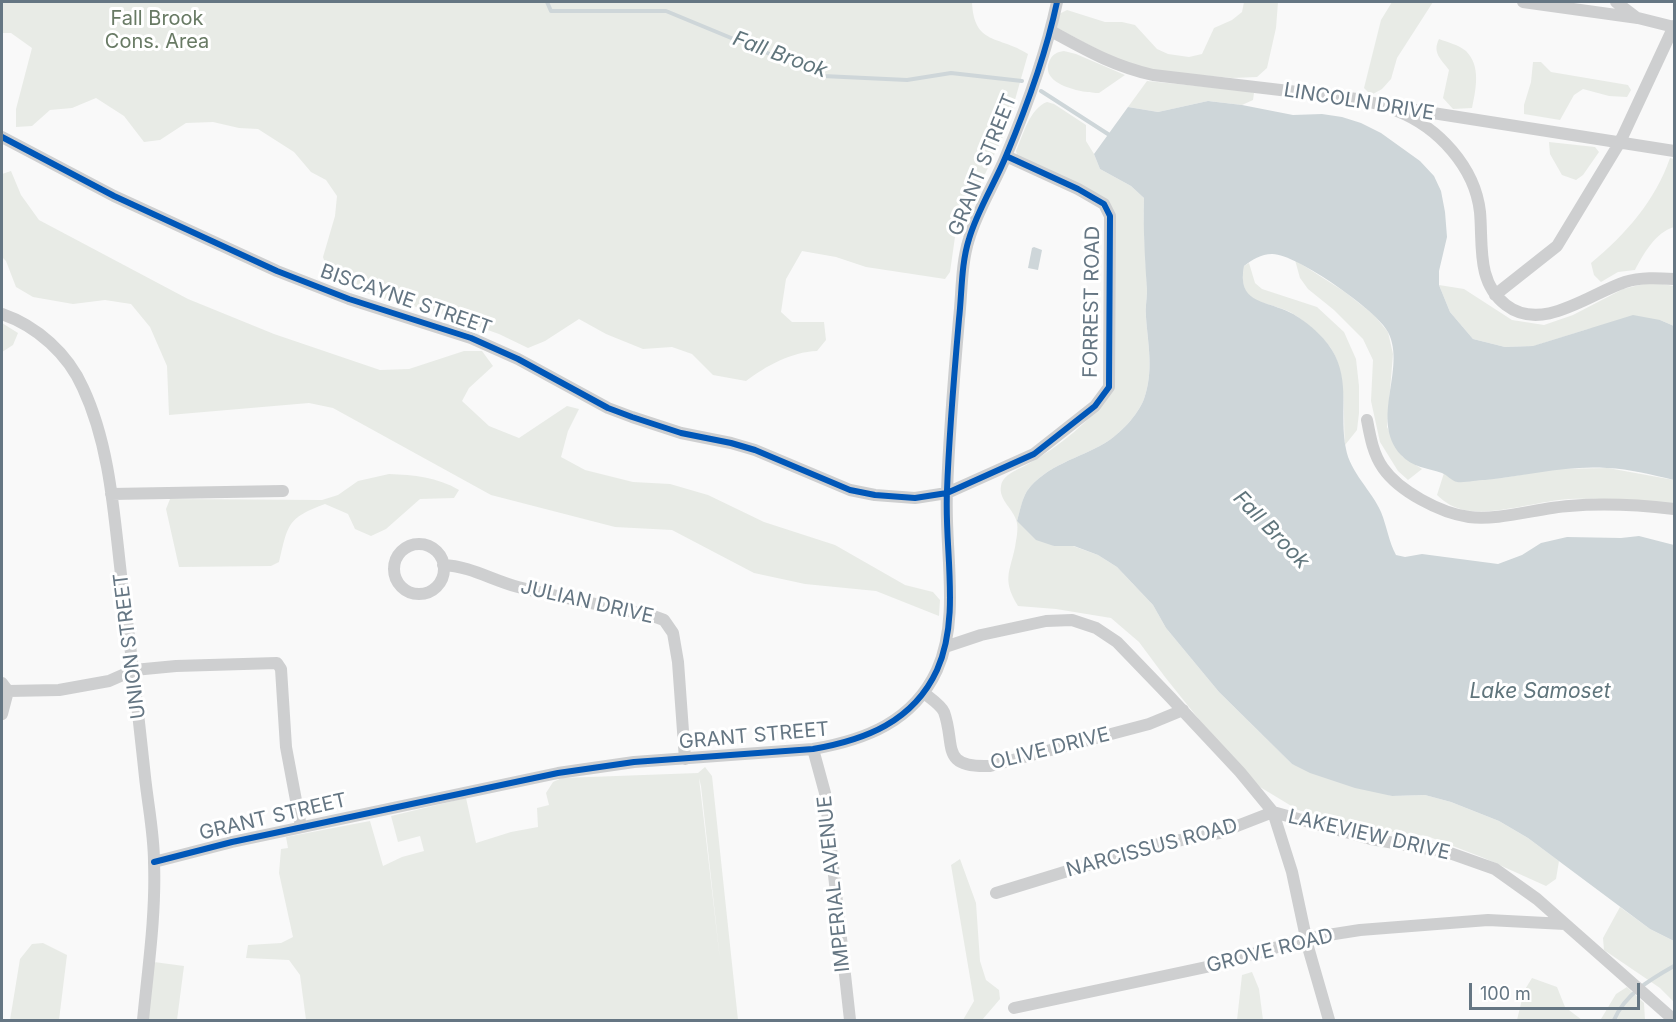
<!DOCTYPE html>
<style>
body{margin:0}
#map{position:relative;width:1676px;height:1022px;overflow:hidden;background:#f9f9f9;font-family:Inter,sans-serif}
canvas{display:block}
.frame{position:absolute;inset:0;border:3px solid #657683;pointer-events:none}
.scale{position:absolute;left:1469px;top:983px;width:171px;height:27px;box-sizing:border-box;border:3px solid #657683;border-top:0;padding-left:8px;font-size:18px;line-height:21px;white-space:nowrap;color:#657683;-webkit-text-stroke:4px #fff;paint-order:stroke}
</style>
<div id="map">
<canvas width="1676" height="1022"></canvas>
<div class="frame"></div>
<div class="scale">100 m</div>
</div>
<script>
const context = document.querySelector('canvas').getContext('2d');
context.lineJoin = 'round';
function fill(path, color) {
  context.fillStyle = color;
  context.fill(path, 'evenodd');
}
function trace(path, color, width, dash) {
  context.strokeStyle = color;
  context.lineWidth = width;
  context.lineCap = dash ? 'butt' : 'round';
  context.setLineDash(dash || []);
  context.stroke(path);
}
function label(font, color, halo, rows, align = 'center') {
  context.font = font + ' Inter,sans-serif';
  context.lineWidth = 6;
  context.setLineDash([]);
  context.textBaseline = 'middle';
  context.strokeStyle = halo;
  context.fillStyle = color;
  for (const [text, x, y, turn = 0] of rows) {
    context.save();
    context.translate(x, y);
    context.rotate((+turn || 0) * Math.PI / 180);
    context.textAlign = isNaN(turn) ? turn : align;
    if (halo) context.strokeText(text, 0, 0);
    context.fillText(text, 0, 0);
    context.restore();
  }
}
const green = new Path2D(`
 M2,2H972C974,46 999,35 1028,54L1007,128L955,237L950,272L945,279L866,267L836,257L802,251L786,279L781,312L792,322H824L826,340L817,351C791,352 766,366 746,381L713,375L692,354L672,347L643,349L606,334L579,319L545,341L528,348L499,334L437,312L376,297L330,278L323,257L335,216L337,196L326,180L311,172L294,152L258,129L239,128L213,122L186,123L160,140L144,142L124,116L96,98L72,108L50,110L32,126L16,127V109L32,48L11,33H2Z
 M1244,2H1278L1276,28L1267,68L1257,77L1232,78L1156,71L1127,65L1057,28L1059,14L1067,10L1105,22H1122L1135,25L1157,49L1168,54L1189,57L1202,54L1214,28L1232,20L1242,12Z
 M1392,2H1433L1397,58L1391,79L1382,89L1371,95L1364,88L1381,20Z
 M1439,39C1447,42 1459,45 1466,51C1481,66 1476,89 1472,108L1453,109L1443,98L1449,70C1441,59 1432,53 1439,39Z
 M1064,51L1076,54L1125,75L1099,93C1083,93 1040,85 1049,62C1052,54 1057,52 1064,51Z
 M1533,62H1541L1551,72L1628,85L1631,90L1627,97L1609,96L1583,89L1574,95L1560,120L1524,114V105L1531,82Z
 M1147,81L1249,91L1254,93L1253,100L1242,105L1208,101L1158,112L1128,107Z
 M1047,102L1054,104L1086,125V141L1094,154L1100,169L1131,186L1144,198C1143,229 1146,259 1147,290C1147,299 1145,308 1146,317C1148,345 1154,371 1144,399C1138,415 1120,434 1105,443C1080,458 1046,465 1027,491C1022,499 1020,512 1017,521L1054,546H1073L1098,555L1117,567L1153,605L1166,628L1219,692L1292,764L1392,796L1425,795L1451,802L1499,821L1528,838L1559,861L1556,879L1546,886L1484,858L1427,836L1375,830L1298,810L1260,787L1201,722L1165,677L1139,642L1111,618L1056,609L1018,606C1000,577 1012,570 1016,541C1017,536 1018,528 1017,523C1015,510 998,500 1001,486C1003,474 1018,470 1028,464C1060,446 1089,422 1111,393L1114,211L1017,155L1016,151C1023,135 1030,108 1047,102Z
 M1549,142L1595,147L1599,152L1583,175L1576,180L1562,175L1550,154Z
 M1670,158L1674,159V227C1655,233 1644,253 1635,270L1618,272L1601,282L1594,275L1591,263C1626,234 1655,201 1670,158Z
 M11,171L21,195L39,220L188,299L274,334L380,370L409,369L464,351H482L493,366L469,388L462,401L489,426L519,438L567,406L579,409L568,431L561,457L585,470L633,482L670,484L708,495L764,522L835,545L905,585L933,592L940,600L939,616L876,591L805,584L754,573L672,530L615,527L491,495L333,408L309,403L169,415L167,366L150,327L131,304L105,300L73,304L33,297L16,287L6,261L2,257V174Z
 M1295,260L1345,292L1374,315L1388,332L1393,354L1387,427L1402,456L1422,469L1408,480L1398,471L1380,442L1371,401L1373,360L1363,339L1334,310L1308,289L1300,278Z
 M1249,263L1255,283L1262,289L1317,307L1344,332L1356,359L1359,386V413L1357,430L1345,445C1343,417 1347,375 1332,350C1323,336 1303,319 1288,311C1262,300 1237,304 1244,266Z
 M1651,282L1674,286V326L1660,320L1588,329L1534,346L1505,347L1473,339L1450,312L1439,285L1464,289L1512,320L1544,325L1573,315L1623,289Z
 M2,323L18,333L13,345L2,352Z
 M1608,468L1674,480V505C1640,501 1604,498 1569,499C1538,501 1494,516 1464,510C1454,508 1444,502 1437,495L1444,473L1457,482L1502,478L1555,469Z
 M389,474C414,475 437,477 459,490L454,498L420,499L386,529L371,536L355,529L348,514L325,504C287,518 288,524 279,562L271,566L179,567L166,509L170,499L322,500L338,495L358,481Z
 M705,767L712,776L738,1020H306L300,975L289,960L246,958L248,945L281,943L293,937L279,873L281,849L288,848L286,837L370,821L383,866L402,857L424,851L420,836L398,842L391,816L466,798L476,843L511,832L538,827L537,808L549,805L546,793L553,782L562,778L698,773ZM699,778L701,786L720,960Z
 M960,859L976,903L980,961L986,980L999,990L1000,999L982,1020H963L974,1001L951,865Z
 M1620,907L1650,929L1674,941V1002L1660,988L1604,950L1603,938Z
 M43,943L67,955L59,1020H10L20,959L32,944Z
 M154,962L184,966L177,1020H148Z
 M1252,972L1259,989L1263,1020H1237L1242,975Z
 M1532,978L1557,987L1565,1007L1582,1020H1517L1524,991Z
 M1627,987L1644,1003L1645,1020H1597L1601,1019L1616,994Z`);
const water = new Path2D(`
 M1208,101L1242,105L1293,115L1322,114L1342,117L1361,123L1381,133L1420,161L1434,176L1441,191L1445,212L1447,237L1439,271V285L1450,312L1473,339L1505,347L1533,346L1633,315L1660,320L1674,326V480C1653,475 1630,469 1607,468C1566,465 1526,476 1485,480C1477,480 1465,483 1457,482C1452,481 1447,475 1442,473C1427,468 1412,467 1401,455C1369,420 1407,369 1388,332C1378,311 1295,253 1272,254C1261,254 1252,260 1244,266C1237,302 1262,300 1287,311C1303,318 1323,335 1332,350C1351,381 1339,415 1346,449C1350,472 1372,491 1381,512C1387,527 1389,542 1396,555L1405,557L1422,554L1498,564L1522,555L1541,543L1567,537L1621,538L1639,536L1674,545V941L1650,929L1528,838L1499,821L1451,802L1425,795L1392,796L1355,788L1310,773L1292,764L1219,692L1166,628L1153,605L1117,567L1098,555L1074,546H1054L1036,540L1017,521C1020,511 1022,499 1027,491C1046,465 1080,458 1105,443C1120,434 1138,415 1144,399C1154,371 1148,345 1146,317C1145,308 1147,299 1147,290C1145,259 1143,229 1144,198L1131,186L1100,169L1094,154L1128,107L1158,112Z
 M1034,247L1042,250L1038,270L1028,268L1032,248Z`);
const stream = new Path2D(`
 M547,2L551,11H666L823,76L907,80L951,73L1022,81
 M1041,91L1111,136
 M1614,1020C1625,994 1651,979 1674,966`);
const minor = new Path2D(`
 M1523,2L1638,18L1674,27
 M1616,2L1637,18
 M1051,31C1086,50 1113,66 1153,75L1357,99L1382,105L1674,151
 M1397,111C1438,127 1475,167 1480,212C1483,244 1476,282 1506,305C1542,333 1589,294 1625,282C1641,277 1658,278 1674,279
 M2,137L114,196L277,271L349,299L471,338L518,359L608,408L632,417L681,433L731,443L755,450L850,490L875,495L915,498L947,493L1034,454L1095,406L1109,387L1110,216L1104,204L1078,189L1006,156
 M1495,295L1557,246L1620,142L1674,26
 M2,314C37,326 68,354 83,388C111,448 114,518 122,583C131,647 138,712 145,777C148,805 154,834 154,862C156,915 148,968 143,1020
 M1367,420C1370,436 1373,454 1383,468C1399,491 1440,513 1469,517C1498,521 1538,508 1569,506C1604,503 1640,505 1674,509
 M111,494L283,491
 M394 569a25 25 0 1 1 50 0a25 25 0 1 1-50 0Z
 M443,565C470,566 492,580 518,587C562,598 608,606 653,616L664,620L673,633L678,662L685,759
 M945,647L981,635L1046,621L1072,620L1096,628L1117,642L1170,697L1240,772L1273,812L1371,839L1447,852L1495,869L1537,899L1674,1020
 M2,683L8,691L59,690L109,681L134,670L176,666L277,663L281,669L286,747L301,827
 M924,693C930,698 941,705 944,712C956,745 939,768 990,766L1149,724L1183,710
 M2,714L8,691
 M813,749L825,793L850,1020
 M154,862L232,842L558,773L634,762L813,749C865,740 913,722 937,670C961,617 944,549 947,491C949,434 954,376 959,319C962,293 961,264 969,239C977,211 995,183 1006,156C1027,106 1046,54 1057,2
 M996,893L1149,846L1219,833L1273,812L1292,872L1308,947L1329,1020
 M1014,1008L1211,966L1309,938L1360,930L1488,920L1565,924`);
const cycleway = new Path2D(`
 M2,137L114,196L277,271L349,299L471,338L518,359L608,408L632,417L681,433L731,443L755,450L850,490L875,495L915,498L947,493L1034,454L1095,406L1109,387L1110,216L1104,204L1078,189L1006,156
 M154,862L232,842L558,773L634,762L813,749C865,740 913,722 937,670C961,617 944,549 947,491C949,434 954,376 959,319C962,293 961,264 969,239C977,211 995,183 1006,156C1027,106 1046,54 1057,2`);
const parkNames = [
 ["Fall Brook",157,19],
 ["Cons. Area",157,42]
];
const streetNames = [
 ["LINCOLN DRIVE",1359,102,9],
 ["GRANT STREET",983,165,-68],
 ["BISCAYNE STREET",406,300,19],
 ["FORREST ROAD",1092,302,-89],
 ["JULIAN DRIVE",587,602,13],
 ["UNION STREET",130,646,-97],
 ["GRANT STREET",754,736,-5],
 ["OLIVE DRIVE",1050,749,-14],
 ["GRANT STREET",273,817,-13],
 ["LAKEVIEW DRIVE",1369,835,13],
 ["NARCISSUS ROAD",1152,848,-15],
 ["IMPERIAL AVENUE",834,884,-96],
 ["GROVE ROAD",1270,951,-14]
];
const waterNames = [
 ["Fall Brook",780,55,20],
 ["Fall Brook",1271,530,46],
 ["Lake Samoset",1540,692]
];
fill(green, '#e8ebe6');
fill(water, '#ced6d9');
trace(stream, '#ced6d9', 4);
trace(minor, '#cecfd0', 12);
trace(cycleway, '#0057b8', 6);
label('20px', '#687a64', '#fff', parkNames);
label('20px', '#657683', '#fff', streetNames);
label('italic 21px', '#60757c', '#fff', waterNames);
</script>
